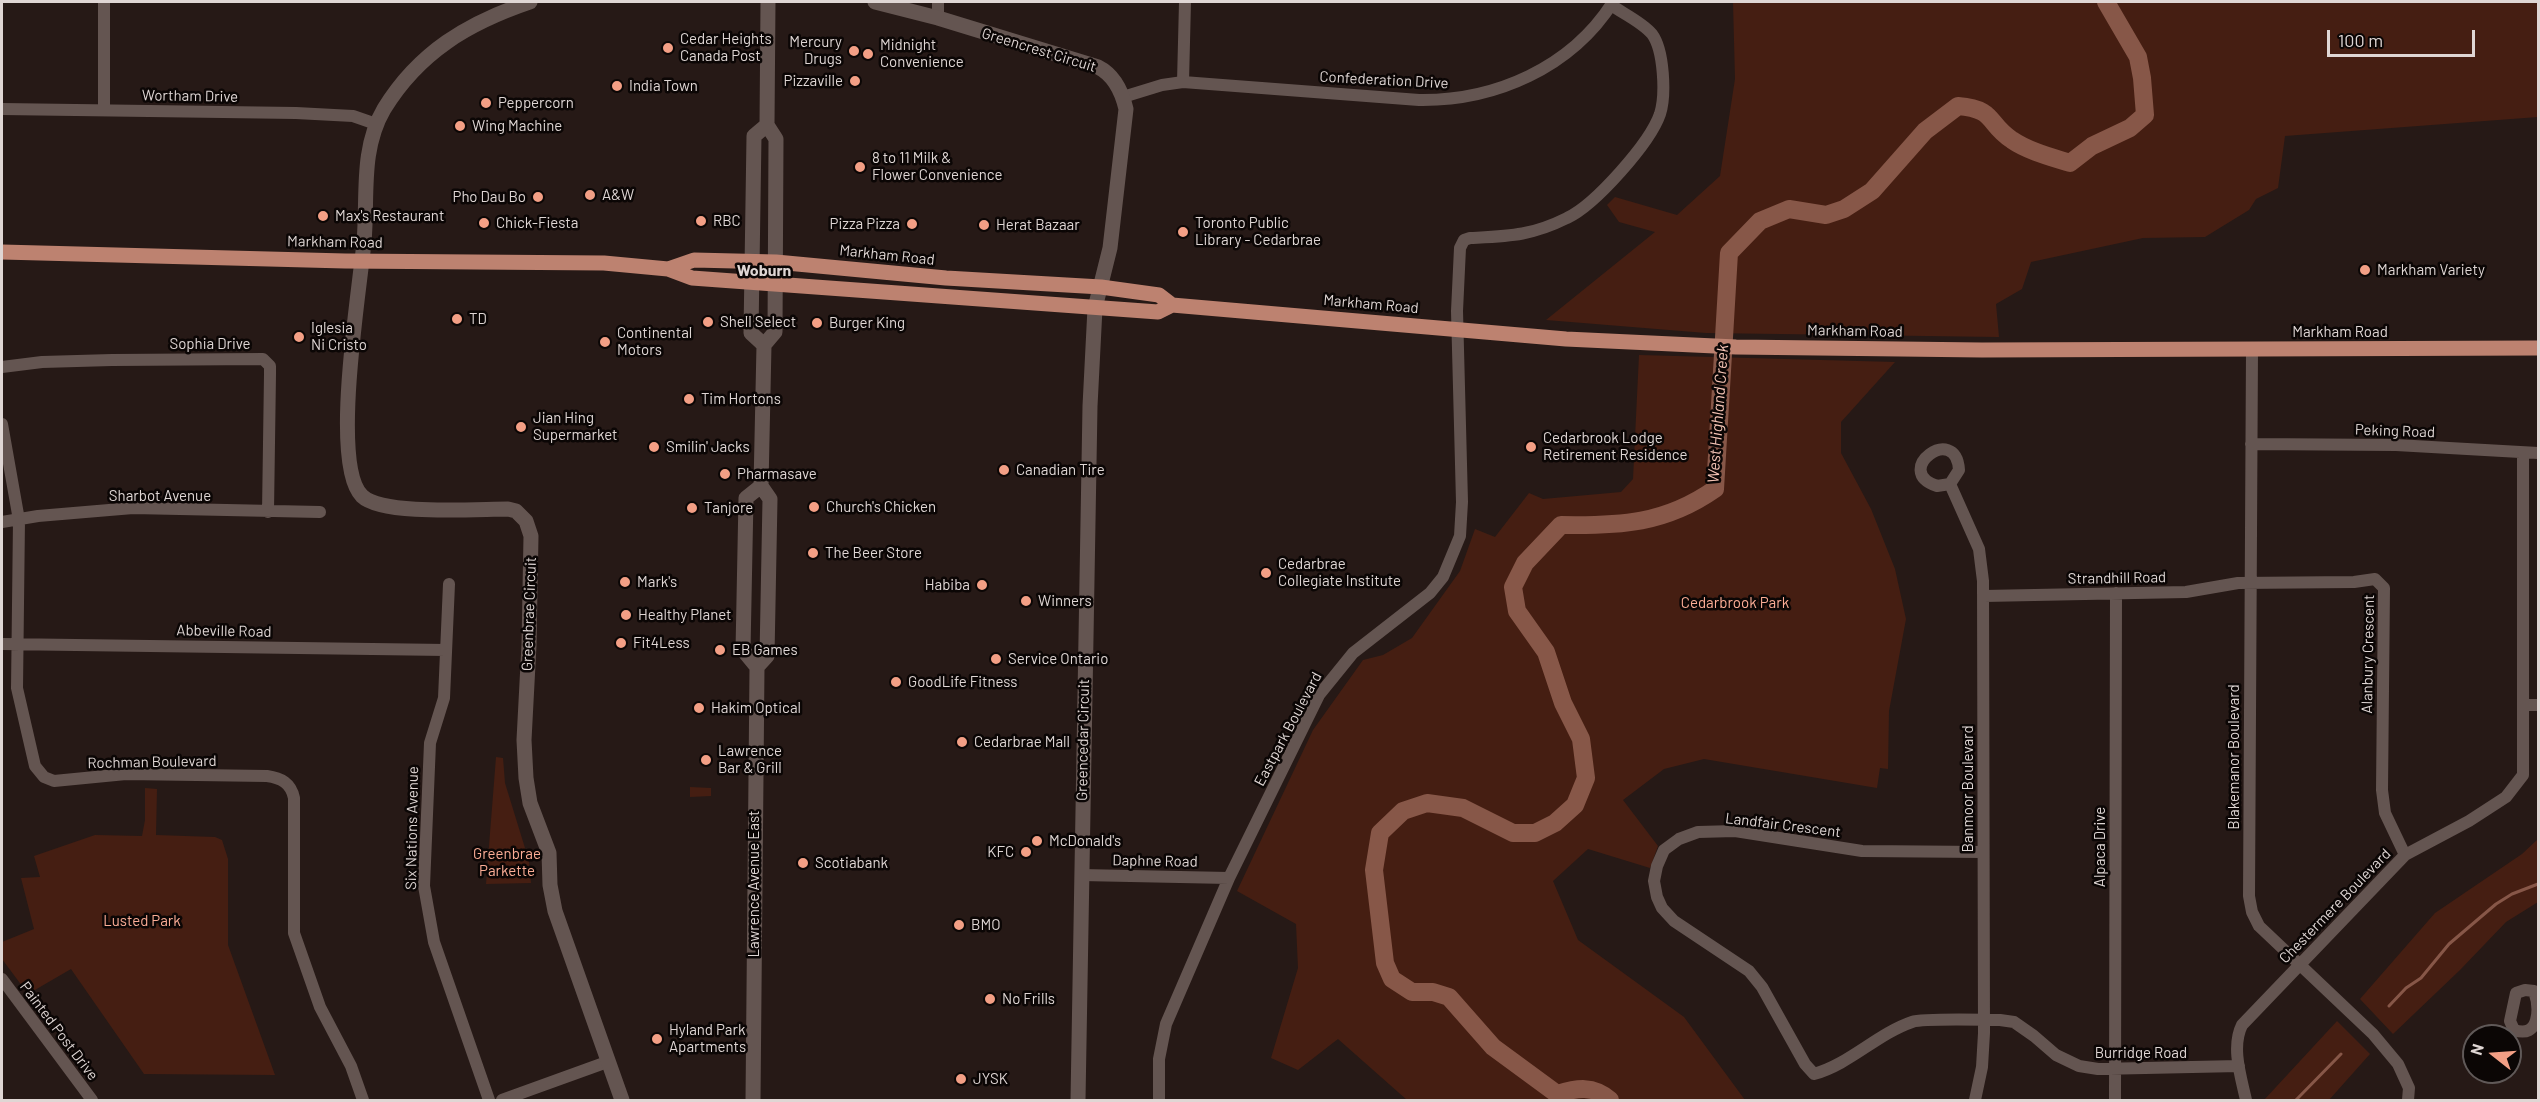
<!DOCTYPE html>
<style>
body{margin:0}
#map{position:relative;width:2540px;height:1102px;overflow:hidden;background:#261916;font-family:Barlow,sans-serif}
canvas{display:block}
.frame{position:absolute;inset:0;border:3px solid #dfd6d4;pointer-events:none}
.north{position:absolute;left:2462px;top:1024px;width:60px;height:60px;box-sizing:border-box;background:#0b0605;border:2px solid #605958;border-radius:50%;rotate:287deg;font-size:16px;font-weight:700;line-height:24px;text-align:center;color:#dfd6d4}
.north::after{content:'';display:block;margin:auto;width:21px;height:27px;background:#f39f85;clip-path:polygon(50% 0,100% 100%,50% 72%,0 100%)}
.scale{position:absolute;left:2327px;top:30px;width:148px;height:27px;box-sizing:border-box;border:3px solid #dfd6d4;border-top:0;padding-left:8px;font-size:18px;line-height:21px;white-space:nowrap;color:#dfd6d4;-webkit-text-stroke:4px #0b0605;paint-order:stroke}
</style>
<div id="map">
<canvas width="2540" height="1102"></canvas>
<div class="frame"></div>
<div class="north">N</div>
<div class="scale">100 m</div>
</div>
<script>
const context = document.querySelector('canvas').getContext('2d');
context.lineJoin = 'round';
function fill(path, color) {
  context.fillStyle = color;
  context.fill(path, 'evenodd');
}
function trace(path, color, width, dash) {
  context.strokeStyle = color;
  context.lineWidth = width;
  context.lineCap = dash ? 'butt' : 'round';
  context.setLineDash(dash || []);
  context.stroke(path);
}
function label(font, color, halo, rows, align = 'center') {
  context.font = font + ' Barlow,sans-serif';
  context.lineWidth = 5;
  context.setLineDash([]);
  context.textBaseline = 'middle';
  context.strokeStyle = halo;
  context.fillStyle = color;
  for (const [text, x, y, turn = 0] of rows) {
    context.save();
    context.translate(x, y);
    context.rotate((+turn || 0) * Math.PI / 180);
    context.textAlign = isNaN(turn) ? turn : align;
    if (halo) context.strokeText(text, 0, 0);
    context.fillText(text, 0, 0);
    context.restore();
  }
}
const green = new Path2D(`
 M1733,2H2538V117L2285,136L2278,188L2256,199L2249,210L2205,237L2143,238L2031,262L2022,289L1996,304L1999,337L1706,333L1546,320L1655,232L1619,222L1607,205L1615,197L1677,215L1720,176L1735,79Z
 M1639,355L1895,362L1841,422V453L1871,509L1895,569L1906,619L1889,711L1888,769L1880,768L1877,788L1704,759L1664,769L1623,800L1658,846L1650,868L1588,849L1553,881L1578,940L1684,1017L1745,1100H1407L1338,1039L1298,1070L1271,1058L1298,968L1296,924L1237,891L1313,730L1363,660L1383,655L1412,638L1460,571L1475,529L1495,537L1529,493L1543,499L1621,492L1633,479Z
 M496,757L503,758L505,783L529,861L531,883L486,884Z
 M690,787L711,788V796L690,797Z
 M145,788L157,789L156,835L215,837L222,840L228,859V945L275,1075L144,1074L71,969L28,994L2,959V942L34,929L21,878L40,877L34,856L95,835L142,836L145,820Z
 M2538,839V902L2506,922L2460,970L2393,1034L2360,999L2435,913L2522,854Z
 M2337,1021L2370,1054L2329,1100H2264Z`);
const stream = new Path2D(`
 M2389,1006L2406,988L2421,978L2449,944L2496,904L2512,894L2538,884
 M2296,1100L2341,1054`);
const river = new Path2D(`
 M1610,1100C1593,1085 1577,1088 1557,1094L1493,1047L1449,997L1433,992H1412L1392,979L1385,963L1374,870L1380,833L1403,811L1427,803L1463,808L1513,833H1535L1555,823L1575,805L1586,778L1581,739L1563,703L1546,652L1517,611L1513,587L1525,563L1561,525C1620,526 1665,524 1715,489L1729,253L1760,221L1789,209L1826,215L1844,209L1872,191L1925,131L1958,106C1996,109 1987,124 2012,140C2028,151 2051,157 2070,163L2092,146L2130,128L2145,115L2142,78L2138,57L2106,2`);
const minor = new Path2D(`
 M938,2V18
 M1183,82L1185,2
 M1123,97L1162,85L1183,82L1419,100C1495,101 1571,68 1613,2
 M2,109L296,113L353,116L376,124
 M104,109V2
 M2252,350L2249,896L2252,912L2259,926L2373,1034L2398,1064L2409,1088L2408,1100
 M2,367L42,362L112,360L263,359L270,366V374L268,512
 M2,424L19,520L17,688L35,766L44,777L54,781L126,774L267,776C281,778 291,783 294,798V933L320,1007L351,1066L363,1100
 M2251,444L2396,445L2538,453
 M1950,484L1937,486C1891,471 1956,422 1959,470L1950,484L1979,549L1983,581L1984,1033L1982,1067L1975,1100
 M2,522L38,516L133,508L320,512
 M449,584L444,698L430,743L424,886L434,942L489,1100
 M1984,596L2186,592L2238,583L2354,582L2375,579L2384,588L2382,790L2385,813L2405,855
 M2,644L446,650
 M2524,705H2538
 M1983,852L1862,851L1735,831L1698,832L1679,839L1664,850L1657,866L1654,881L1657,897L1662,908L1674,921L1749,971L1762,987L1805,1064L1814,1074C1850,1064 1877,1034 1912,1022C1924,1018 1982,1020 2000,1020L2014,1022L2034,1036L2056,1055L2079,1066L2098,1069L2239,1066
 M1081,875L1229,878
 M2,979L92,1100
 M2525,990L2534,991C2540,1008 2540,1039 2514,1030L2510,1021L2516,993Z
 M502,1100L607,1062
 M1159,1100V1059L1166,1024L1229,878L1319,695L1353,653L1430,593L1443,577L1460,536L1462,502L1457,311L1460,248L1464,240L1470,238C1509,236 1531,236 1567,218C1595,205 1650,143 1660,114C1666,95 1664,50 1652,34C1642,22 1624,14 1611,5
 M2115,1100L2116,593
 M2246,1100C2241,1077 2231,1047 2242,1025L2405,855L2469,821L2506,797L2523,775V453`);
const tertiary = new Path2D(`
 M530,2C468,23 419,52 384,109C360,150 368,197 364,242C360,288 330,465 362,496C383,516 476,509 508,509L516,511L526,521L531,536L529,645L524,740L526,778L530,803L549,853L550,885L555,911L622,1100
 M875,2L938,18L1098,67C1114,75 1122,92 1126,109L1110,248L1095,308L1090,406L1078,1100`);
const secondary = new Path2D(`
 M764,345L751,333L754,136L767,125
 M757,667L767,656L770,499L761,486L764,345L775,332L776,139L767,125L768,2
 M753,1100L757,667L743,650L746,498L761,486`);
const primary = new Path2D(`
 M2,252L345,261L604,263L668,269L692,278L1158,312L1172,305L1566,339L1736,347L1982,350L2538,348
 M668,269L694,260L776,262L946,278L1101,287L1159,295L1172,305`);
const markers = [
 [668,48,6,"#f39f85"],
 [854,51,6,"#f39f85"],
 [868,54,6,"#f39f85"],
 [855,81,6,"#f39f85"],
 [617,86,6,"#f39f85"],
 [486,103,6,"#f39f85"],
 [460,126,6,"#f39f85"],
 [860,167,6,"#f39f85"],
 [590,195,6,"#f39f85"],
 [538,197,6,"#f39f85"],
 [323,216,6,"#f39f85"],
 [701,221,6,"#f39f85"],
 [484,223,6,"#f39f85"],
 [912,224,6,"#f39f85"],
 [984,225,6,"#f39f85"],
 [1183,232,6,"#f39f85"],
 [2365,270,6,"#f39f85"],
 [457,319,6,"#f39f85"],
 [708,322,6,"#f39f85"],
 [817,323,6,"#f39f85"],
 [299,337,6,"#f39f85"],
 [605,342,6,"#f39f85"],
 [689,399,6,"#f39f85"],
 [521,427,6,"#f39f85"],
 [654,447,6,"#f39f85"],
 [1531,447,6,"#f39f85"],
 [1004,470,6,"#f39f85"],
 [725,474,6,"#f39f85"],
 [814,507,6,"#f39f85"],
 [692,508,6,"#f39f85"],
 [813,553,6,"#f39f85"],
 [1266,573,6,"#f39f85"],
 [625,582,6,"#f39f85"],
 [982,585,6,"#f39f85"],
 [1026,601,6,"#f39f85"],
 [626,615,6,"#f39f85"],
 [621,643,6,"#f39f85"],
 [720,650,6,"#f39f85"],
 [996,659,6,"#f39f85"],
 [896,682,6,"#f39f85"],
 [699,708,6,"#f39f85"],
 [962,742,6,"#f39f85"],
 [706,760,6,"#f39f85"],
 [1037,841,6,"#f39f85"],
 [1026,852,6,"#f39f85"],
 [803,863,6,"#f39f85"],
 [959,925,6,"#f39f85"],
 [990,999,6,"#f39f85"],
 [657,1039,6,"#f39f85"],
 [961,1079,6,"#f39f85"]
];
const poiNames = [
 ["Cedar Heights",680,39],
 ["Canada Post",680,56],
 ["Mercury",842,42,"right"],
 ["Drugs",842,59,"right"],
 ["Midnight",880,45],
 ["Convenience",880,62],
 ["Pizzaville",843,81,"right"],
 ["India Town",629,86],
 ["Peppercorn",498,103],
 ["Wing Machine",472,126],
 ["8 to 11 Milk &",872,158],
 ["Flower Convenience",872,175],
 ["A&W",602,195],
 ["Pho Dau Bo",526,197,"right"],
 ["Max's Restaurant",335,216],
 ["RBC",713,221],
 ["Chick-Fiesta",496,223],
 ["Toronto Public",1195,223],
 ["Library - Cedarbrae",1195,240],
 ["Pizza Pizza",900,224,"right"],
 ["Herat Bazaar",996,225],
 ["Markham Variety",2377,270],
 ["TD",469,319],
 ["Shell Select",720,322],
 ["Burger King",829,323],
 ["Iglesia",311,328],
 ["Ni Cristo",311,345],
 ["Continental",617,333],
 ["Motors",617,350],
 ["Tim Hortons",701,399],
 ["Jian Hing",533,418],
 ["Supermarket",533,435],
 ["Cedarbrook Lodge",1543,438],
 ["Retirement Residence",1543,455],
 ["Smilin' Jacks",666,447],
 ["Canadian Tire",1016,470],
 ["Pharmasave",737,474],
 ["Church's Chicken",826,507],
 ["Tanjore",704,508],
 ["The Beer Store",825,553],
 ["Cedarbrae",1278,564],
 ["Collegiate Institute",1278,581],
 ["Mark's",637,582],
 ["Habiba",970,585,"right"],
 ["Winners",1038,601],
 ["Healthy Planet",638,615],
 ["Fit4Less",633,643],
 ["EB Games",732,650],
 ["Service Ontario",1008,659],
 ["GoodLife Fitness",908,682],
 ["Hakim Optical",711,708],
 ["Cedarbrae Mall",974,742],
 ["Lawrence",718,751],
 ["Bar & Grill",718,768],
 ["McDonald's",1049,841],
 ["KFC",1014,852,"right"],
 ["Scotiabank",815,863],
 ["BMO",971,925],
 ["No Frills",1002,999],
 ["Hyland Park",669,1030],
 ["Apartments",669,1047],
 ["JYSK",973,1079]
];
const streetNames = [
 ["Greencrest Circuit",1039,50,17],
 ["Confederation Drive",1384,80,3],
 ["Wortham Drive",190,96,1],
 ["Markham Road",335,242,1],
 ["Markham Road",887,255,6],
 ["Markham Road",1371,304,5],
 ["Markham Road",1855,331,1],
 ["Markham Road",2340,332],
 ["Sophia Drive",210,344],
 ["Peking Road",2395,431,2],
 ["Sharbot Avenue",160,496],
 ["Strandhill Road",2117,578,-1],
 ["Greenbrae Circuit",529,614,-88],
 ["Abbeville Road",224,631,1],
 ["Alanbury Crescent",2368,654,-89],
 ["Eastpark Boulevard",1288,729,-62],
 ["Greencedar Circuit",1083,740,-89],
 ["Blakemanor Boulevard",2234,757,-90],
 ["Rochman Boulevard",152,762,-1],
 ["Banmoor Boulevard",1968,789,-90],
 ["Landfair Crescent",1783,825,7],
 ["Six Nations Avenue",412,828,-89],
 ["Alpaca Drive",2100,847,-90],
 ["Daphne Road",1155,861,1],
 ["Lawrence Avenue East",754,884,-90],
 ["Chestermere Boulevard",2335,906,-46],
 ["Painted Post Drive",59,1031,53],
 ["Burridge Road",2141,1053]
];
const parkNames = [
 ["Cedarbrook Park",1735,603],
 ["Greenbrae",507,854],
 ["Parkette",507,871],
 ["Lusted Park",142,921]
];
const neighbourhoodNames = [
 ["Woburn",764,271]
];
const waterNames = [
 ["West Highland Creek",1718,414,-86]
];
fill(green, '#451e12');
trace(stream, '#875748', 3);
trace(river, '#875748', 18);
trace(minor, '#645551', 12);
trace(tertiary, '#645551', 15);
trace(secondary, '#645551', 15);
trace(primary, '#bd8270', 15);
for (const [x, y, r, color] of markers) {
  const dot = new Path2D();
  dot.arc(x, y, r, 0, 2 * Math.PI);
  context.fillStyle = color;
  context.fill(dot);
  trace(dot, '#0b0605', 2);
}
label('15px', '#dfd6d4', '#0b0605', poiNames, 'left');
label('15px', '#dfd6d4', '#0b0605', streetNames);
label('15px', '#fcad96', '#0b0605', parkNames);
label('bold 16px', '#dfd6d4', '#0b0605', neighbourhoodNames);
label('italic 16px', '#f5c4b5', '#0b0605', waterNames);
</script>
